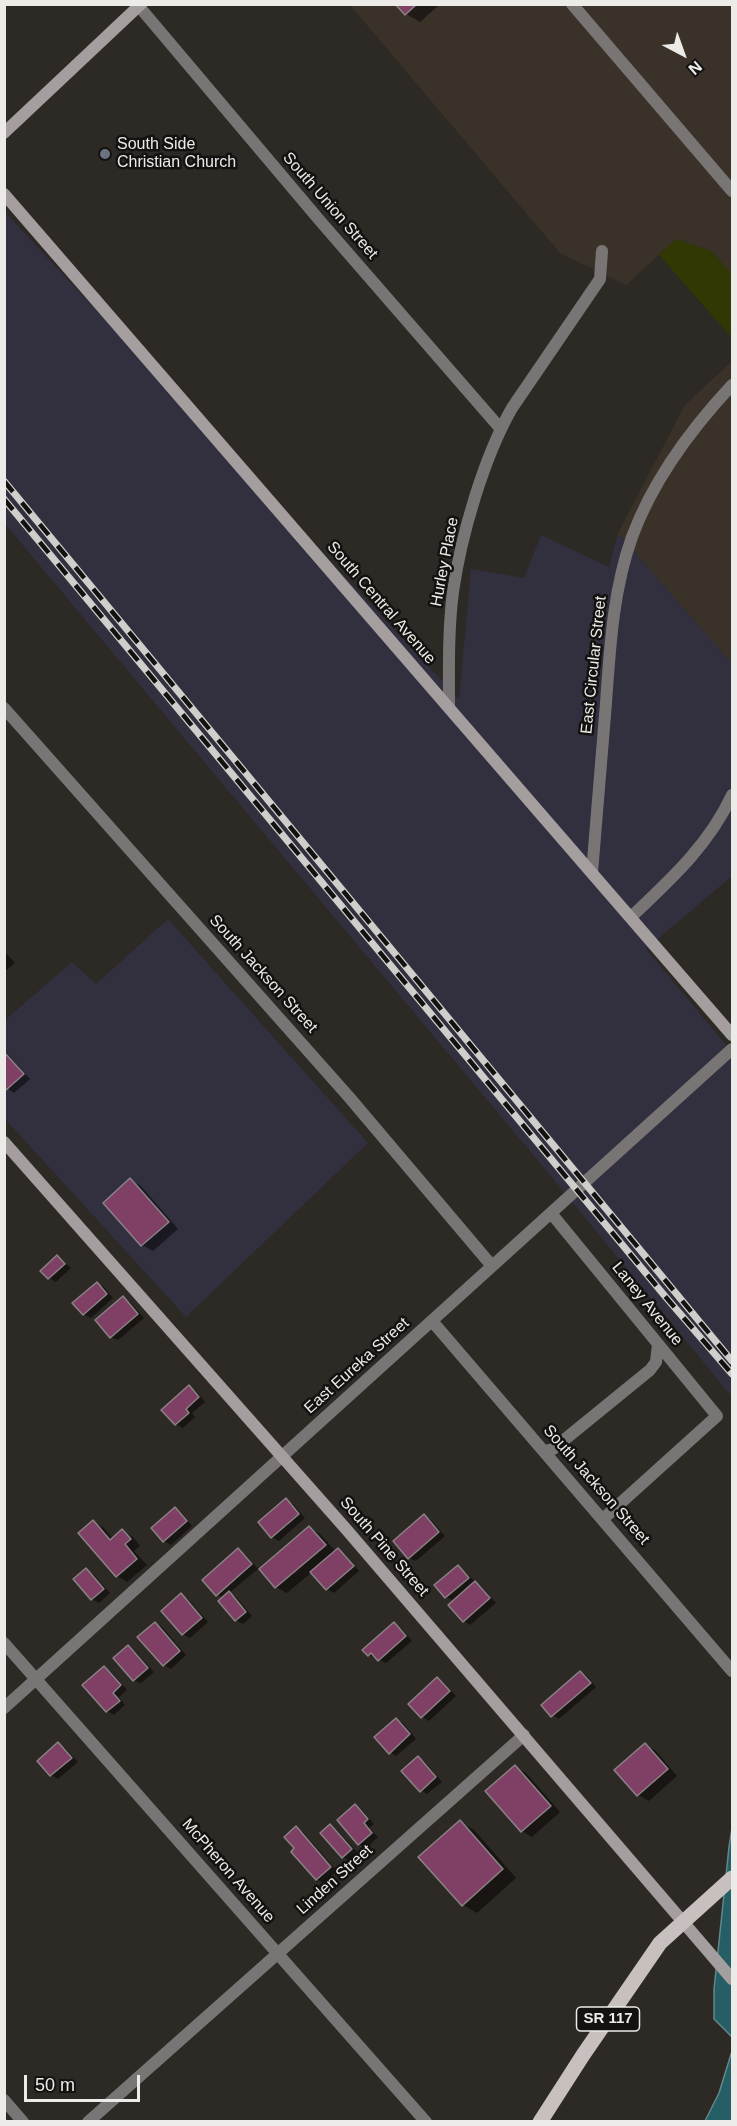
<!DOCTYPE html>
<style>
body{margin:0}
#map{position:relative;width:737px;height:2126px;overflow:hidden;background:#2d2925;font-family:Helvetica,sans-serif}
canvas{display:block}
.frame{position:absolute;inset:0;border:6px solid #edebe8;pointer-events:none}
.north{position:absolute;left:653px;top:24px;width:60px;height:60px;-webkit-text-stroke:4px #141210;paint-order:stroke;rotate:139deg;font-size:16px;font-weight:700;line-height:24px;text-align:center;color:#edebe8}
.north::after{content:'';display:block;margin:auto;width:21px;height:27px;background:#edebe8;clip-path:polygon(50% 0,100% 100%,50% 72%,0 100%)}
.scale{position:absolute;left:24px;top:2075px;width:116px;height:27px;box-sizing:border-box;border:3px solid #edebe8;border-top:0;padding-left:8px;font-size:18px;line-height:21px;white-space:nowrap;color:#edebe8;-webkit-text-stroke:4px #141210;paint-order:stroke}
</style>
<div id="map">
<canvas width="737" height="2126"></canvas>
<div class="frame"></div>
<div class="north">N</div>
<div class="scale">50 m</div>
</div>
<script>
const context = document.querySelector('canvas').getContext('2d');
context.lineJoin = 'round';
function fill(path, color) {
  context.fillStyle = color;
  context.fill(path, 'evenodd');
}
function trace(path, color, width, dash) {
  context.strokeStyle = color;
  context.lineWidth = width;
  context.lineCap = dash ? 'butt' : 'round';
  context.setLineDash(dash || []);
  context.stroke(path);
}
function label(font, color, halo, rows, align = 'center') {
  context.font = font + ' Helvetica,sans-serif';
  context.lineWidth = 5;
  context.setLineDash([]);
  context.textBaseline = 'middle';
  context.strokeStyle = halo;
  context.fillStyle = color;
  for (const [text, x, y, turn = 0] of rows) {
    context.save();
    context.translate(x, y);
    context.rotate((+turn || 0) * Math.PI / 180);
    context.textAlign = isNaN(turn) ? turn : align;
    if (halo) context.strokeText(text, 0, 0);
    context.fillText(text, 0, 0);
    context.restore();
  }
}
const built = new Path2D(`
 M350,5H732V274L711,251L676,239L626,285L560,253Z
 M732,361V664L618,533L685,405Z`);
const industrial = new Path2D(`
 M4,211L459,699L471,569L524,578L541,535L609,567L618,533L732,664V876L646,949L732,1052V1397L560,1187L5,524Z
 M168,919L368,1143L186,1317L5,1119V1020L72,962L96,984Z`);
const green = new Path2D(`
 M676,239L711,251L732,274V338L659,255Z`);
const water = new Path2D(`
 M732,1828V2037L714,2019V1989L729,1847Z
 M732,2051V2121H705L719,2093Z`);
const shadow = new Path2D(`
 M397,4H440L420,22L406,14Z
 M4,951L15,963L4,972Z
 M4,1050L30,1079L14,1093L4,1086Z
 M131,1180L141,1186L178,1229L153,1251L142,1245Z
 M57,1257L71,1268L56,1282L49,1278Z
 M97,1283L104,1287L113,1298L91,1318L84,1314Z
 M123,1298L130,1302L144,1318L118,1340L111,1337Z
 M189,1387L196,1391L205,1402L192,1413L195,1417L183,1428L176,1424Z
 M286,1500L293,1504L305,1518L279,1541L272,1537L260,1523Z
 M175,1509L182,1513L192,1526L171,1545L164,1541Z
 M424,1516L431,1520L445,1536L416,1561L409,1558Z
 M93,1522L104,1528L113,1539L122,1531L133,1537L140,1546L134,1551L147,1565L127,1582L117,1576Z
 M310,1528L320,1534L336,1552L338,1550L345,1554L359,1571L334,1593L327,1589L312,1572L287,1593L276,1587Z
 M238,1550L245,1554L258,1569L229,1593L236,1597L252,1616L243,1624L236,1620L220,1601L223,1598L217,1594Z
 M458,1567L482,1587L496,1603L470,1625L464,1621L454,1601L446,1597Z
 M86,1570L93,1574L110,1593L99,1603L92,1599Z
 M181,1595L188,1599L208,1622L190,1638L183,1634L163,1611Z
 M155,1623L162,1627L186,1655L171,1669L164,1665Z
 M394,1624L401,1628L412,1641L386,1663L369,1655Z
 M129,1647L135,1651L154,1672L141,1683L134,1680Z
 M105,1668L111,1672L127,1690L119,1697L125,1705L114,1715L107,1711Z
 M580,1672L587,1676L596,1687L559,1719L552,1715Z
 M437,1679L444,1683L456,1696L429,1721L422,1717Z
 M396,1719L403,1723L416,1739L396,1756L390,1752Z
 M59,1744L65,1748L78,1762L58,1779L51,1775L39,1761Z
 M645,1745L656,1751L677,1776L649,1801L638,1795Z
 M418,1758L425,1762L442,1782L427,1794L420,1790Z
 M515,1767L526,1773L560,1812L532,1837L522,1831Z
 M355,1806L362,1810L374,1824L369,1828L378,1837L366,1848L359,1844Z
 M460,1822L474,1830L516,1878L477,1913L463,1905Z
 M330,1826L337,1830L358,1853L349,1860L342,1857Z
 M296,1828L303,1832L337,1871L323,1883L317,1879L296,1849Z`);
const building = new Path2D(`
 M395,4H417L405,15Z
 M4,1052L24,1074L6,1090L4,1088Z
 M130,1178L169,1222L141,1246L103,1203Z
 M57,1255L65,1264L48,1279L40,1271Z
 M97,1282L107,1294L83,1315L72,1303Z
 M123,1296L138,1314L110,1338L95,1320Z
 M189,1385L199,1397L186,1409L189,1413L175,1425L161,1410Z
 M286,1498L299,1514L271,1538L258,1522Z
 M175,1507L187,1521L163,1542L151,1528Z
 M424,1514L439,1532L408,1559L393,1541Z
 M93,1520L110,1540L122,1529L131,1539L125,1544L137,1559L116,1577L78,1533Z
 M309,1526L326,1545L275,1588L259,1569Z
 M238,1548L252,1564L216,1596L202,1580Z
 M338,1548L354,1566L326,1590L310,1572Z
 M458,1565L469,1578L445,1598L434,1585Z
 M86,1568L104,1589L91,1600L73,1579Z
 M475,1581L490,1598L463,1622L448,1605Z
 M229,1591L246,1612L235,1621L218,1601Z
 M181,1593L202,1618L182,1635L161,1611Z
 M155,1622L180,1651L163,1666L137,1637Z
 M394,1622L406,1636L378,1661L371,1653L368,1656L362,1650Z
 M128,1645L148,1668L133,1681L113,1658Z
 M104,1666L121,1685L113,1693L120,1701L106,1712L82,1685Z
 M580,1671L591,1683L551,1717L541,1705Z
 M437,1677L450,1691L421,1718L408,1704Z
 M396,1718L410,1734L389,1754L374,1737Z
 M58,1742L72,1758L50,1776L37,1761Z
 M645,1743L668,1769L637,1796L614,1770Z
 M418,1756L436,1777L420,1792L401,1771Z
 M515,1765L551,1806L521,1832L485,1791Z
 M355,1804L368,1819L364,1823L372,1833L358,1845L337,1820Z
 M460,1820L503,1869L462,1906L418,1857Z
 M330,1824L352,1849L342,1858L320,1833Z
 M296,1826L331,1867L316,1880L291,1852L294,1848L284,1837Z`);
const street = new Path2D(`
 M137,4L321,222L500,428
 M572,4L732,191
 M449,707C449,669 448,630 453,592C461,535 484,457 512,408L600,279L602,251
 M4,708L349,1097L492,1266
 M592,872C597,816 601,760 606,703C610,647 613,590 632,537C653,480 691,429 732,385
 M631,917C670,880 709,845 732,795
 M551,1213L717,1416L604,1518
 M432,1321L732,1671
 M545,1451L553,1449L650,1370L656,1362L658,1344
 M4,1643L426,2122
 M4,1708L732,1049
 M4,2100L23,2122
 M88,2122L524,1735`);
const secondary = new Path2D(`
 M4,133L141,4
 M4,194L732,1035
 M4,1142L346,1529L732,1979`);
const primary = new Path2D(`
 M540,2122L583,2055L660,1943L732,1878`);
const rail = new Path2D(`
 M4,481L732,1361
 M4,499L664,1295L732,1374`);
const markers = [
 [105,154,6,"#6b7280"]
];
const shields = [
 [608,2019,63]
];
const shieldNames = [
 ["SR 117",608,2019]
];
const poiNames = [
 ["South Side",117,145],
 ["Christian Church",117,163]
];
const streetNames = [
 ["South Union Street",330,206,49],
 ["Hurley Place",445,562,-79],
 ["South Central Avenue",381,603,49],
 ["East Circular Street",594,665,-84],
 ["South Jackson Street",263,974,48],
 ["Laney Avenue",647,1304,51],
 ["East Eureka Street",357,1366,-42],
 ["South Jackson Street",596,1485,49],
 ["South Pine Street",384,1547,49],
 ["McPheron Avenue",228,1871,49],
 ["Linden Street",335,1880,-42]
];
fill(built, '#3a3229');
fill(industrial, '#322f3f');
fill(green, '#323804');
fill(water, '#255e64');
trace(water, '#61888c', 1.5);
fill(shadow, '#0007');
fill(building, '#804065');
trace(building, '#898386', 1.5);
trace(street, '#787574', 12);
trace(secondary, '#a49f9e', 12);
trace(primary, '#c7c0bf', 15);
trace(rail, '#d0ceca', 7);
trace(rail, '#141210', 4.5, [14]);
for (const [x, y, r, color] of markers) {
  const dot = new Path2D();
  dot.arc(x, y, r, 0, 2 * Math.PI);
  context.fillStyle = color;
  context.fill(dot);
  trace(dot, '#141210', 2);
}
for (const [x, y, w] of shields) {
  const box = new Path2D();
  box.roundRect(x - w / 2, y - 12, w, 24, 4.5);
  context.fillStyle = '#141210';
  context.fill(box);
  trace(box, '#edebe8', 1.5);
}
label('bold 15px', '#edebe8', null, shieldNames);
label('16px', '#edebe8', '#141210', poiNames, 'left');
label('16px', '#edebe8', '#141210', streetNames);
</script>
